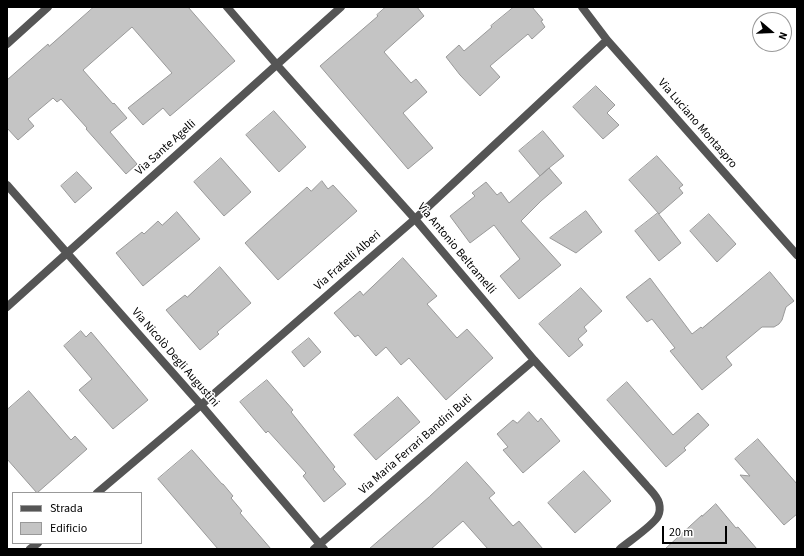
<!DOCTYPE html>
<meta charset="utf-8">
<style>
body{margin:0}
#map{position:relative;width:804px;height:556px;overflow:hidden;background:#fff;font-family:"Source Sans 3",sans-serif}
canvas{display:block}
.frame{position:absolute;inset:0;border:8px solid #000;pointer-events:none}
.legend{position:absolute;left:12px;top:492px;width:130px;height:52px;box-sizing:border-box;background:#fff;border:1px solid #999;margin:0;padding:5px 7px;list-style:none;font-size:12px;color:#000}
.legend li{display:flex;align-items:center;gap:8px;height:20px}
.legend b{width:20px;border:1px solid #999}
.north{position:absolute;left:752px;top:12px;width:40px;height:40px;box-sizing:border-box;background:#fff;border:1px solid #999;border-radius:50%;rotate:109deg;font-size:11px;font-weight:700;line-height:16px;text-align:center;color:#000}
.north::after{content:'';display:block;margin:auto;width:14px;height:18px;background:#000;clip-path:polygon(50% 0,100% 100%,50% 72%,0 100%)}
.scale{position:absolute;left:662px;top:526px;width:65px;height:18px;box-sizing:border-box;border:2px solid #000;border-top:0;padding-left:5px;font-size:12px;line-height:14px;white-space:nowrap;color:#000;-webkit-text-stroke:3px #fff;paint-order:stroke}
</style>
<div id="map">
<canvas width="804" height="556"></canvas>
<div class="frame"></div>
<ul class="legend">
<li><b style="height:5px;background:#555"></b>Strada</li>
<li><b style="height:11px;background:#c4c4c4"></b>Edificio</li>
</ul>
<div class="north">N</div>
<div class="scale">20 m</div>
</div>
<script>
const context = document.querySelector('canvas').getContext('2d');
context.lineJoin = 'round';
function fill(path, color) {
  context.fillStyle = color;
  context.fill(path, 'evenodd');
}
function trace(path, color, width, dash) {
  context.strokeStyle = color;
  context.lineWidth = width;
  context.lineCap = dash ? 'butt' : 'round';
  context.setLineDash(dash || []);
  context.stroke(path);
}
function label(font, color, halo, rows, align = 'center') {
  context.font = font + ' "Source Sans 3",sans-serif';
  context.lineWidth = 3;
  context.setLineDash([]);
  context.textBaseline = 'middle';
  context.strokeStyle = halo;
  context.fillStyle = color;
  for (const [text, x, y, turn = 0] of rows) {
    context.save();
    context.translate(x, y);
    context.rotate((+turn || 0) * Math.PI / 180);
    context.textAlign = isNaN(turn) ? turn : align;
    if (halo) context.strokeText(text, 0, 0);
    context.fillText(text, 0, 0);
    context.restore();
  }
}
const building = new Path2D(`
 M94,7H188L235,61L170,116L163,108L143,125L128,108L172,73L132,27L83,70L113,104L114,103L127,118L110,132L137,164L126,174L86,129L87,128L61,99L57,102L53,98L28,119L34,126L18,140L7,128V80L48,44L49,46Z
 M386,7H417L424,16L384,52L411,83L416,79L427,92L403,113L433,148L408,169L320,66L378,16L377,15Z
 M514,7H532L543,20L541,21L545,27L532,39L528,34L490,66L500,77L480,96L460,75L446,57L459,45L464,51L492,27L491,26Z
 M596,86L615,105L607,113L619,125L603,139L573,107Z
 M274,111L306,147L279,172L246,135Z
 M543,131L564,156L549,168L562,183L541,201L521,221L561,265L519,299L500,276L520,259L494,225L470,243L450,216L475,196L472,193L486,182L497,195L501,192L509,203L549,168L540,176L519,151Z
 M657,156L683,185L679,188L683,193L659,214L629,180Z
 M221,158L251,192L224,216L194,182Z
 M77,172L92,188L75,203L61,186Z
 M322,181L328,189L333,185L357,211L278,280L245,243L307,187L311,191Z
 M586,211L602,232L576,253L550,238Z
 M177,212L200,239L143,286L116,253L142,232L144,234L158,221L162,225Z
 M658,213L681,243L659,261L635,231Z
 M709,214L736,244L717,262L690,231Z
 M403,258L437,296L427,304L457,338L467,329L493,358L446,400L409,358L401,365L386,347L376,356L358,335L355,337L334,313L360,291L363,295Z
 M220,267L251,303L217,332L219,334L200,350L166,310L185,295L187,297Z
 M770,272L794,301L786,307L782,320L779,324L774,327H762L726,357L732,365L702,390L670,351L675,348L652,319L647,322L626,297L650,278L692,334L701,327L702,328Z
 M581,288L602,311L584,327L587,331L578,339L583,345L569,357L539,324Z
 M81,331L86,337L91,332L148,400L113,429L79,390L92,379L64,346Z
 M309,338L321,352L304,367L292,352Z
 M267,380L293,410L291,412L335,467L333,469L346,484L324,502L303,476L306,473L268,431L266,433L240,402Z
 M627,382L673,435L698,413L709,425L684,448L686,450L666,467L607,400Z
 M29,391L71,440L75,436L87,449L37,493L7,459V410Z
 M398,397L420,422L376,460L354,435Z
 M529,412L538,422L541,418L560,441L523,473L503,450L508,447L497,434L513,420L517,423Z
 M758,439L797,484V514L784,525L740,475L750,476L735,459Z
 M192,450L222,484H223L233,496L231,498L242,511L240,513L271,549H218L158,479Z
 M467,462L495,493L489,498L513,526L519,521L543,549H488L463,521L431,549H369L429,497Z
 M584,471L611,501L575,533L548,503Z
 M716,504L736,528L738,527L757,549H665L702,515V516Z`);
const minor = new Path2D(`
 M227,7L277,65L415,219L534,360L646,485C651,491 657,496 659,503C660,507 660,512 658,516C654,525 628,542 620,549
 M582,7L607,40L797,255
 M7,44L48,7
 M7,185L201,405L324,549
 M7,307L341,7
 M97,493L201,405L415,219L607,40
 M30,549L38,543
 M314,549L534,360`);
const streetNames = [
 ["Via Luciano Montaspro",697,124,49],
 ["Via Sante Agelli",166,148,-42],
 ["Via Antonio Beltramelli",456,249,50],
 ["Via Fratelli Alberi",348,261,-41],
 ["Via Nicolò Degli Augustini",175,358,49],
 ["Via Maria Ferrari Bandini Buti",416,445,-41]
];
fill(building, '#c4c4c4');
trace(building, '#999', 1);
trace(minor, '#555', 8);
label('12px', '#000', '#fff', streetNames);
</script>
